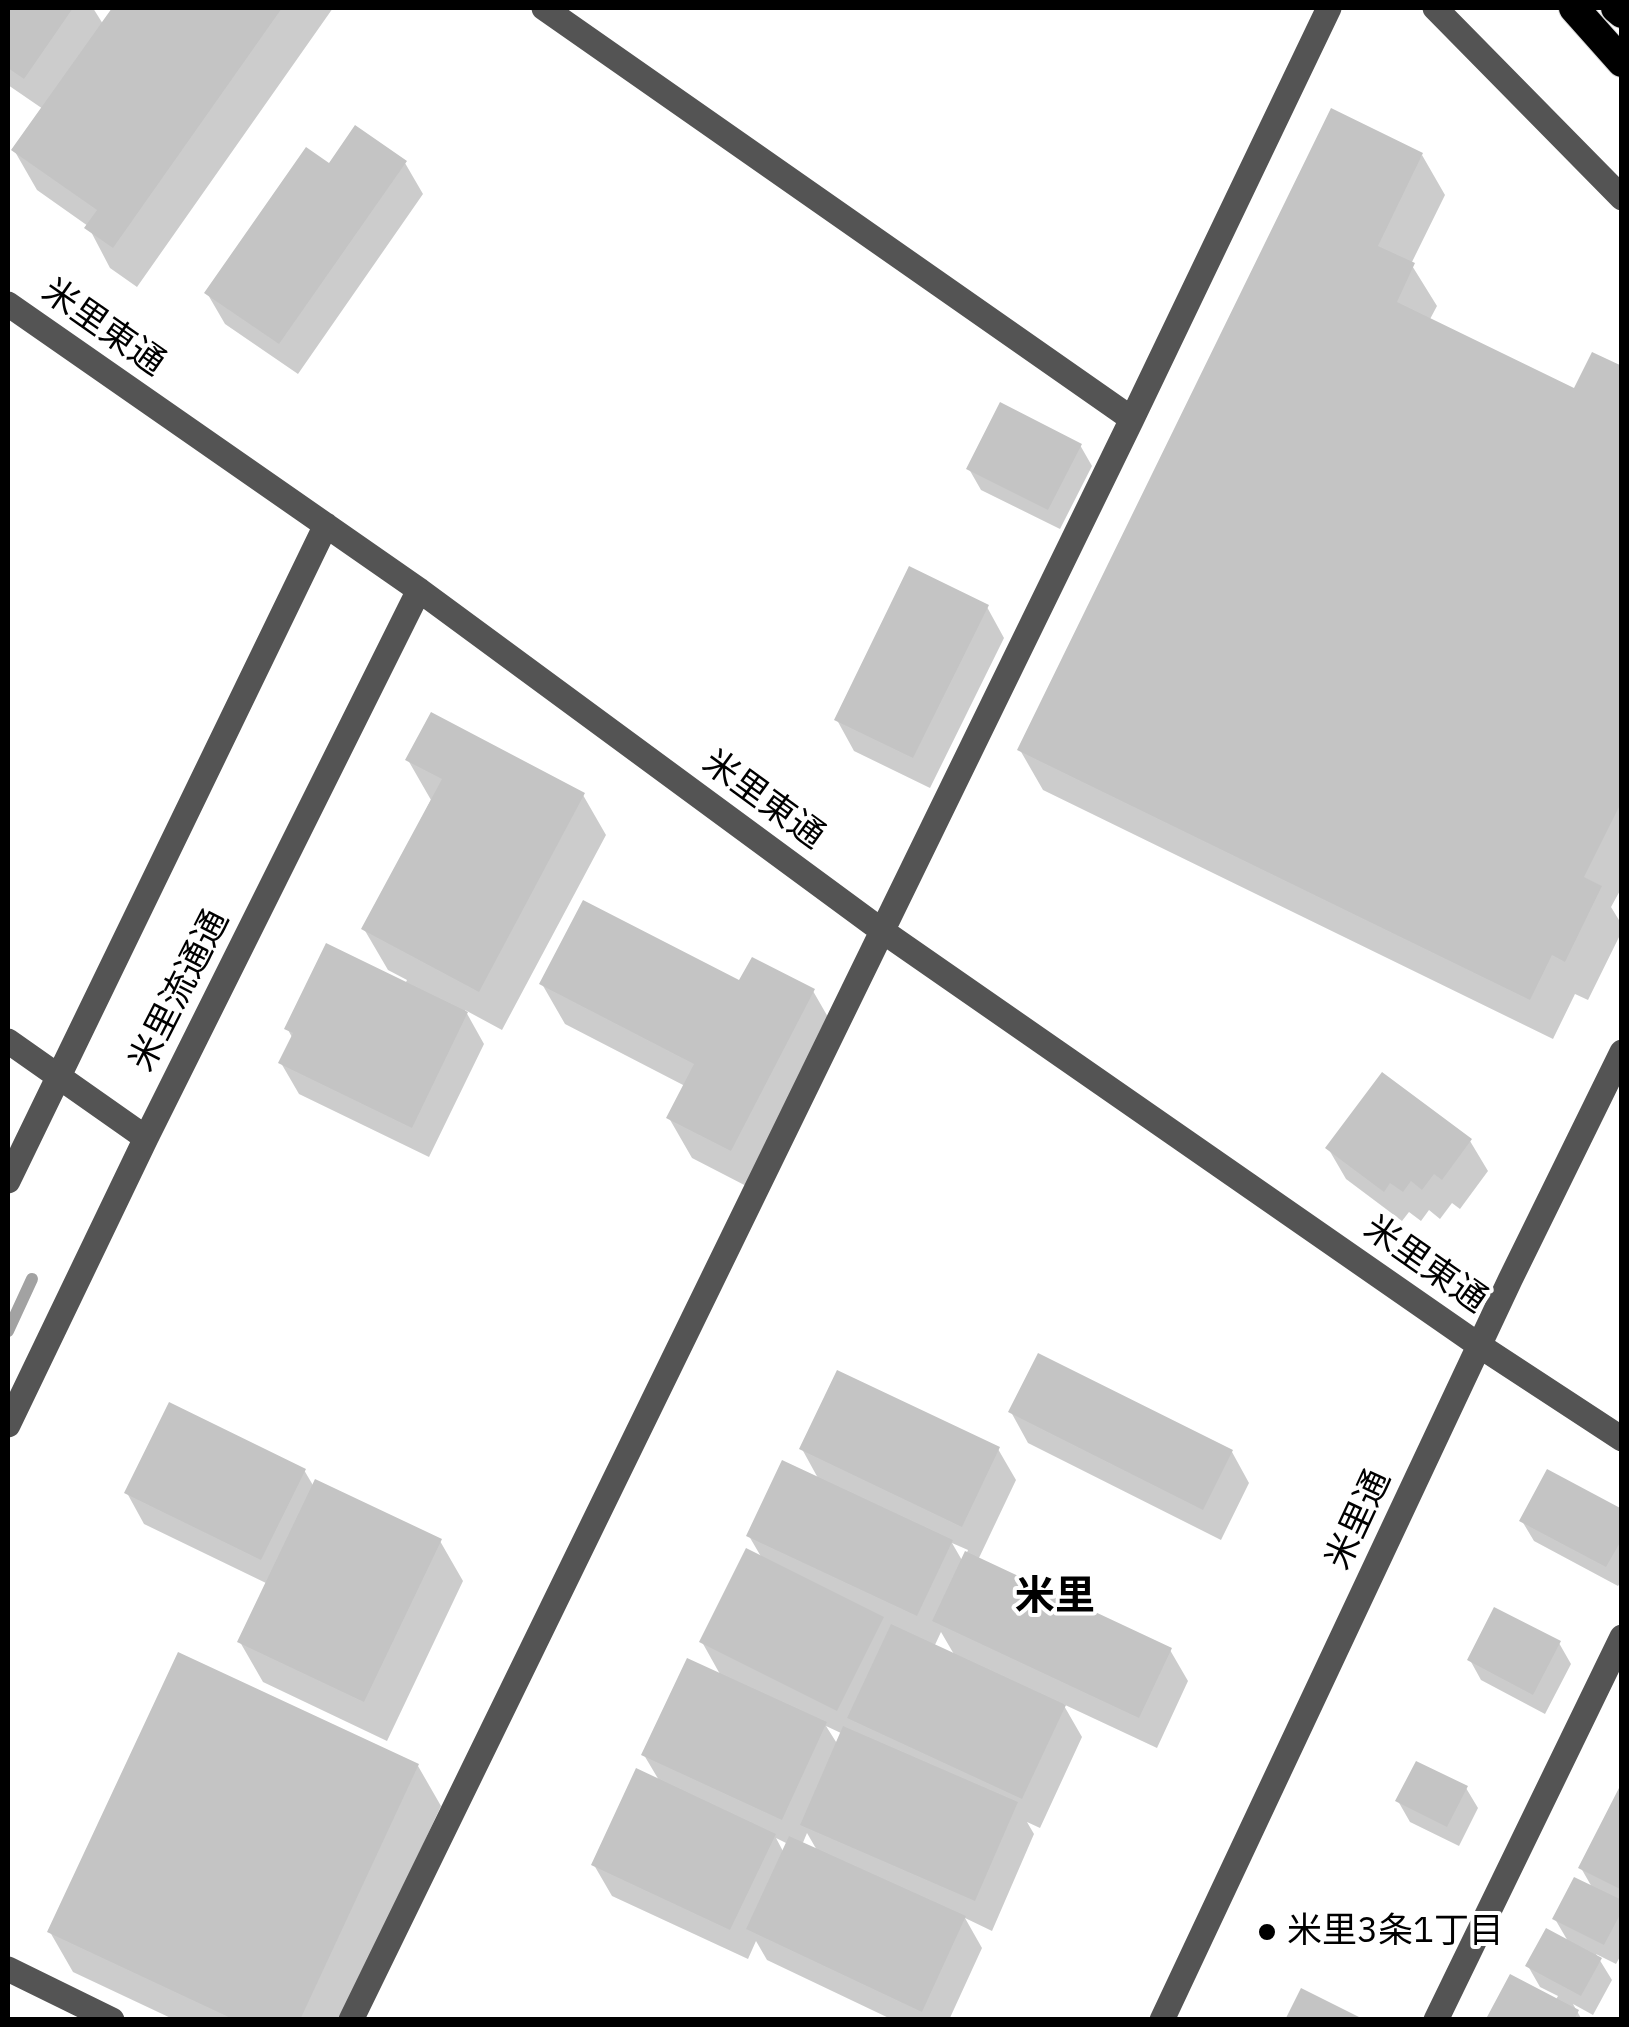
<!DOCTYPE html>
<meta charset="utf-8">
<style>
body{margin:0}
#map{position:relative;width:1629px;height:2027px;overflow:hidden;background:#fff;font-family:"IBM Plex Sans",sans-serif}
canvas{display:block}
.frame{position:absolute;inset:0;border:10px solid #000;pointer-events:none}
</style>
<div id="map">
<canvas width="1629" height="2027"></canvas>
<div class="frame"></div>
</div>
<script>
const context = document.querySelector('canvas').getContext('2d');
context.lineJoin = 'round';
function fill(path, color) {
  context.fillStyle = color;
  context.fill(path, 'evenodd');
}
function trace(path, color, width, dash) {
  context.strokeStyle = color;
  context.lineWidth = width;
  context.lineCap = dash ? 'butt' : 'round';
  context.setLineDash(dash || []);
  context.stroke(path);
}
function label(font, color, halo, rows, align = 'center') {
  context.font = font + ' "IBM Plex Sans","Noto Sans JP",sans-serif';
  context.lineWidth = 8;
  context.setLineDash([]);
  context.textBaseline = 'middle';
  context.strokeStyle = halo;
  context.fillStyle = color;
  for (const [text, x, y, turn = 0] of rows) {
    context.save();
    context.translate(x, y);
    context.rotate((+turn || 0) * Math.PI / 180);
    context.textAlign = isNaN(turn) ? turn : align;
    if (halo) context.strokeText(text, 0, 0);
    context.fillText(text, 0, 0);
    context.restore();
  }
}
const shadow = new Path2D(`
 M8,8H93L103,24L115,8H333L137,287L110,268L88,226L37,190L14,150L43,109L8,85Z
 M1422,155L1445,195L1411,264L1437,306L1429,321L1575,391L1622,369V887L1611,907L1622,925V931L1588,1000L1575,994L1553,1039L1043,790L1020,750Z
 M405,163L423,194L298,374L225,324L207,293Z
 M1080,445L1092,466L1060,529L981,490L969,469Z
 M987,607L1004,638L930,788L854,751L837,720Z
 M408,760L583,795L606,835L502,1030L465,1010L484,1044L429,1157L299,1094L281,1063L293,1039L287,1028L405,984L407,980L388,970L364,929L431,800Z
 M542,984H740L813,991L836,1031L754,1190L692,1158L669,1118L685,1086L565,1024Z
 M1470,1141L1488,1171L1460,1209L1452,1203L1440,1219L1429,1210L1421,1221L1409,1212L1402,1221L1346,1179L1328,1148Z
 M1011,1412L1232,1452L1249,1483L1221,1540L1028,1443Z
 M802,1449H998L1016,1480L978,1560L1170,1650L1188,1681L1157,1748L1063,1704L1082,1737L1040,1828L1027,1822L1034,1834L992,1931L965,1918L982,1948L949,2020H893L767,1960L756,1941L748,1959L612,1896L594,1865L660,1782L644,1755L721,1676L702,1642L763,1560L749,1536L819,1480ZM952,1543L968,1550L963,1562ZM941,1632L955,1656L934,1647ZM826,1726L843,1734L838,1745ZM807,1833L818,1852L802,1845ZM776,1838L788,1844L784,1853Z
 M304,1470L314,1487L440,1541L463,1581L387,1741L263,1682L240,1642L268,1584L144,1524L127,1493Z
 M1622,1512V1580L1618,1586L1534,1541L1522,1521Z
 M1559,1643L1571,1664L1545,1714L1481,1680L1470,1660Z
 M418,1766L441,1806L341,2020H175L73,1972L50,1932Z
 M1466,1788L1478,1808L1459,1846L1410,1822L1398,1801Z
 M1622,1792V1953L1616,1964L1596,1954L1612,1980L1593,2015L1573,2004L1582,2020H1492L1490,2017L1555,2001L1558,1996L1540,1987L1528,1966L1569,1943L1555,1919L1593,1889L1581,1868Z`);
const stream = new Path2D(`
 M8,1331L32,1279`);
const building = new Path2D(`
 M8,8H73L24,79L8,68Z
 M112,8H282L113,248L84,228L97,210L11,150Z
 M1331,108L1423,153L1378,246L1415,263L1397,302L1574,388L1592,352L1622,366V801L1584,877L1602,886L1565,962L1552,955L1530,1000L1017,750Z
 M355,125L407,161L279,344L204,293L306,147L329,163Z
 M1000,402L1082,444L1048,510L966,469Z
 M909,566L989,605L913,758L834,720Z
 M431,712L585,793L479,992L361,929L442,779L405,760Z
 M583,900L739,980L752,957L815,989L731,1151L666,1118L694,1064L539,984Z
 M326,943L468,1012L412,1128L278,1063L293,1033L284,1029Z
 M1382,1072L1472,1139L1442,1180L1434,1174L1422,1190L1411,1181L1403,1192L1390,1183L1384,1192L1325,1148Z
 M1038,1353L1233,1450L1203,1510L1008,1412Z
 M837,1370L1000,1447L962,1527L799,1449Z
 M169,1402L306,1469L261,1560L124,1493Z
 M782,1460L953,1540L917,1616L746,1536Z
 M1547,1469L1622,1509V1539L1606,1567L1519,1521Z
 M315,1479L442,1539L364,1702L237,1642Z
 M746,1548L884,1617L837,1711L699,1642Z
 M965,1551L1172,1648L1139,1718L932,1621Z
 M1494,1607L1561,1641L1533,1695L1467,1660Z
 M891,1624L1066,1705L1022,1799L847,1718Z
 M178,1652L419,1764L300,2020H235L47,1932Z
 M687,1658L827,1722L782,1820L641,1755Z
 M843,1726L1018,1802L975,1901L800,1825Z
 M1416,1761L1468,1786L1447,1827L1395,1801Z
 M636,1768L776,1834L730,1930L591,1865Z
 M1619,1788L1622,1790V1890L1578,1868Z
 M789,1836L966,1916L922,2012L746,1929Z
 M1574,1877L1622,1900V1911L1604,1945L1552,1919Z
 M1546,1928L1602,1958L1581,1996L1525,1966Z
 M1510,1974L1579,2010L1574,2020L1487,2017Z
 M1301,1988L1365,2020H1285Z`);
const minor = new Path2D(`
 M544,8L1132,419
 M1435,8L1622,198
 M8,304L419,590L881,930L1480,1346L1622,1439
 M8,1041L146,1138
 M8,1181L326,525
 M8,1425L146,1138L419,590
 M8,1969L112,2020
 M351,2020L1132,419L1329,8
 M1162,2020L1510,1280L1622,1052
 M1436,2020L1622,1637`);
const highway = new Path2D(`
 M1574,8L1622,62
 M1616,8L1622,13`);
const markers = [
 [1267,1932,10,"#000"]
];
const streetNames = [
 ["米里東通",103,328,35],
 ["米里東通",763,800,36],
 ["米里流通通",180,991,-63],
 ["米里東通",1425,1265,35],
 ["米里通",1359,1520,-65]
];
const poiNames = [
 ["米里3条1丁目",1287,1932]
];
const quarterNames = [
 ["米里",1055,1597]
];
fill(shadow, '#0003');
trace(stream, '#a2a2a2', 12);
fill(building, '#c4c4c4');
trace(highway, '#dbdbdb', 32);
trace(minor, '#545454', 25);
trace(highway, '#000', 30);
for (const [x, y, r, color] of markers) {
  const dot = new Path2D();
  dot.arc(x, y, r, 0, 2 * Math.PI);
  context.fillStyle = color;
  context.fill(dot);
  trace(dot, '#fff', 4);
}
label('35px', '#000', '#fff', streetNames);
label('35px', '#000', '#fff', poiNames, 'left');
label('bold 40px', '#000', '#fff', quarterNames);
</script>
